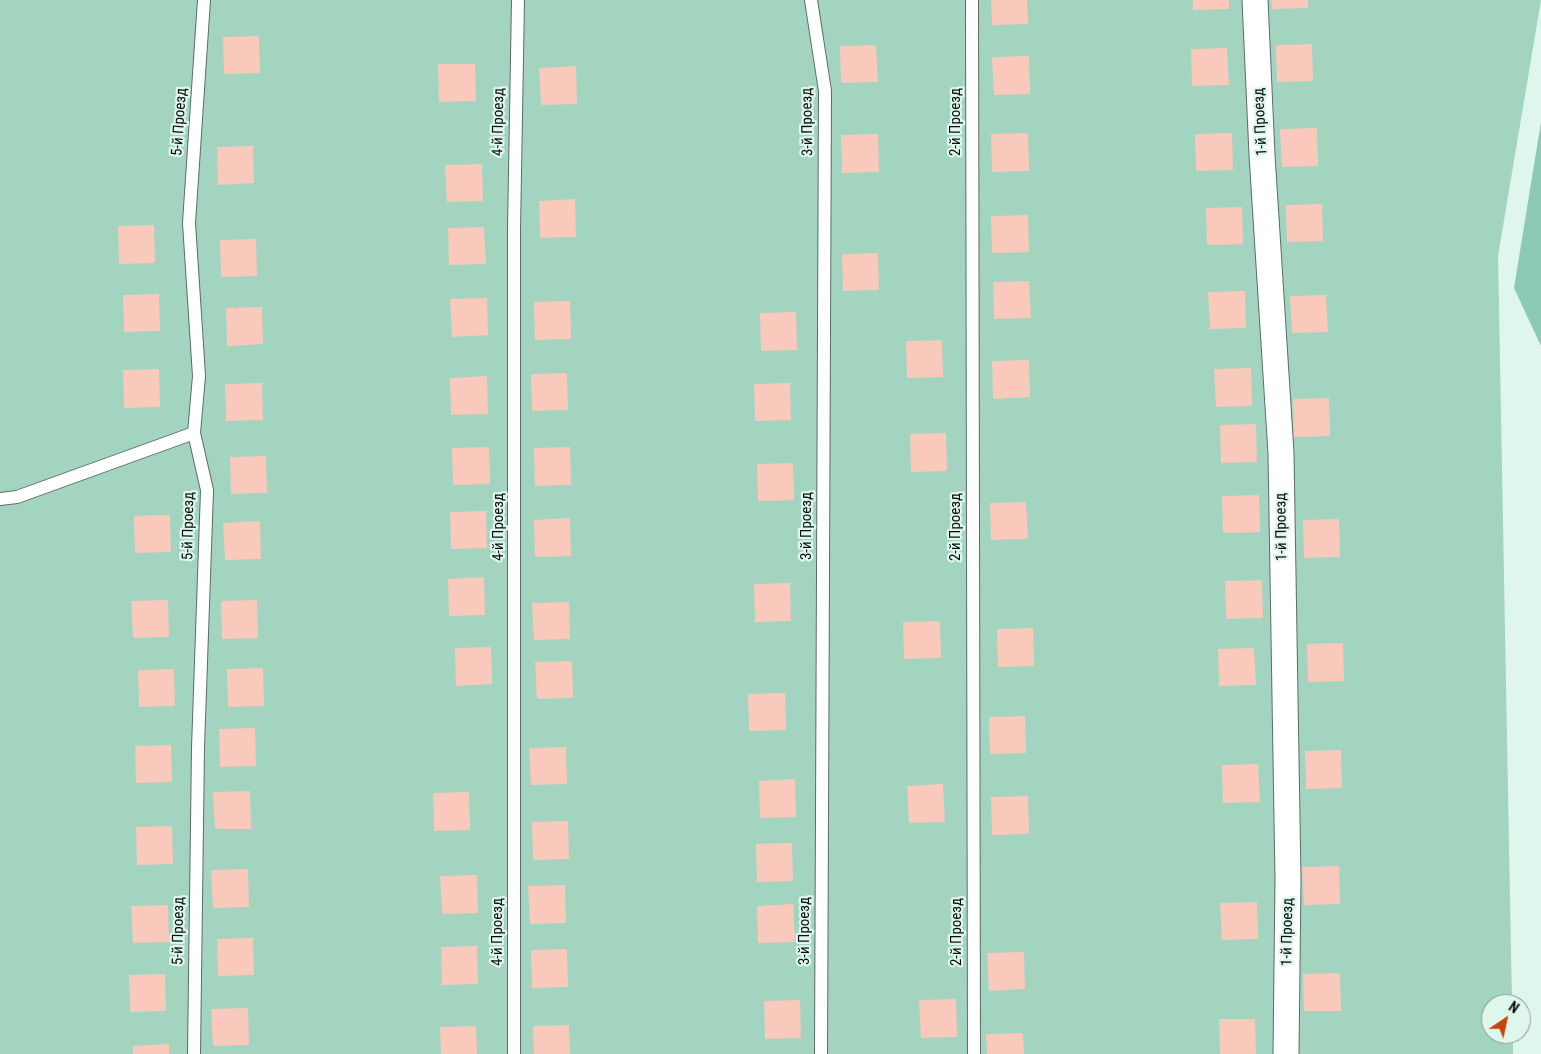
<!DOCTYPE html>
<meta charset="utf-8">
<style>
body{margin:0}
#map{position:relative;width:1541px;height:1054px;overflow:hidden;background:#def6ec;font-family:"Roboto Condensed",sans-serif}
canvas{display:block}
.north{position:absolute;left:1481px;top:994px;width:50px;height:50px;box-sizing:border-box;background:#def6ec;border:1px solid #889992;border-radius:50%;rotate:34deg;font-size:14px;font-weight:700;line-height:20px;text-align:center;color:#060e0a}
.north::after{content:'';display:block;margin:auto;width:18px;height:22px;background:#c9410c;clip-path:polygon(50% 0,100% 100%,50% 72%,0 100%)}
</style>
<div id="map">
<canvas width="1541" height="1054"></canvas>
<div class="north">N</div>
</div>
<script>
const context = document.querySelector('canvas').getContext('2d');
context.lineJoin = 'round';
function fill(path, color) {
  context.fillStyle = color;
  context.fill(path, 'evenodd');
}
function trace(path, color, width, dash) {
  context.strokeStyle = color;
  context.lineWidth = width;
  context.lineCap = dash ? 'butt' : 'round';
  context.setLineDash(dash || []);
  context.stroke(path);
}
function label(font, color, halo, rows, align = 'center') {
  context.font = font + ' "Roboto Condensed",sans-serif';
  context.lineWidth = 4.5;
  context.setLineDash([]);
  context.textBaseline = 'middle';
  context.strokeStyle = halo;
  context.fillStyle = color;
  for (const [text, x, y, turn = 0] of rows) {
    context.save();
    context.translate(x, y);
    context.rotate((+turn || 0) * Math.PI / 180);
    context.textAlign = isNaN(turn) ? turn : align;
    if (halo) context.strokeText(text, 0, 0);
    context.fillText(text, 0, 0);
    context.restore();
  }
}
const green = new Path2D(`
 M0,0H1541L1498,256L1512,1004H1491V1034H1513V1054H0Z`);
const forest = new Path2D(`
 M1541,122V346L1514,288Z`);
const building = new Path2D(`
 M991,0H1027L1028,24L992,25Z
 M1193,0H1229V9L1193,10Z
 M1271,0H1308V8L1272,9Z
 M259,36L260,73L224,74L223,37Z
 M1312,44L1313,81L1277,82L1276,45Z
 M876,45L878,82L841,83L840,46Z
 M1227,48L1229,85L1192,86L1191,49Z
 M1029,56L1030,94L994,95L992,57Z
 M438,64H475L476,101L439,102Z
 M576,66L577,104L541,105L539,68Z
 M1317,128L1318,166L1282,167L1280,129Z
 M1028,133L1029,171L992,172L991,134Z
 M1232,133L1233,170L1196,171L1195,134Z
 M878,134L879,172L842,173L841,135Z
 M253,146L254,183L218,185L217,147Z
 M482,164L483,201L447,202L445,165Z
 M575,199L576,237L540,238L539,201Z
 M1322,204L1323,241L1287,242L1286,205Z
 M1242,207L1243,244L1207,245L1206,208Z
 M1028,215L1029,252L992,253L991,216Z
 M154,225L155,263L119,264L118,226Z
 M484,227L486,264L449,265L448,228Z
 M256,239L257,276L221,277L220,240Z
 M878,253L879,290L843,291L842,254Z
 M1029,281L1031,318L994,319L993,282Z
 M1245,291L1246,328L1210,329L1208,292Z
 M159,294L160,331L124,332L123,295Z
 M1326,295L1328,332L1292,333L1290,296Z
 M487,298L488,335L452,337L450,299Z
 M570,301L571,339L535,340L534,302Z
 M262,307L263,344L227,346L226,308Z
 M796,312L797,350L761,351L760,313Z
 M942,340L943,377L907,378L906,341Z
 M1029,360L1030,397L993,399L992,361Z
 M1251,368L1252,406L1216,407L1214,369Z
 M159,369L160,407L124,408L123,370Z
 M567,373L568,410L532,411L531,374Z
 M487,376L488,414L451,415L450,378Z
 M262,383L263,420L226,421L225,384Z
 M790,383L791,420L755,421L754,384Z
 M1329,398L1330,436L1294,437L1293,399Z
 M1256,424L1257,462L1221,463L1220,425Z
 M946,433L947,471L911,472L910,434Z
 M489,447L490,484L453,485L452,448Z
 M570,447L571,485L535,486L534,448Z
 M266,456L267,493L231,494L230,457Z
 M793,463L794,500L758,501L757,464Z
 M1259,495L1260,532L1223,533L1222,496Z
 M1026,502L1028,539L991,540L990,503Z
 M486,511L487,548L451,549L450,512Z
 M170,515L171,552L135,553L134,516Z
 M570,518L571,556L535,557L534,520Z
 M1339,519L1340,557L1304,558L1303,520Z
 M260,521L261,559L225,560L223,523Z
 M484,577L485,615L449,616L448,579Z
 M1262,580L1263,618L1226,619L1225,581Z
 M790,583L791,621L755,622L754,584Z
 M168,600L169,637L133,638L131,601Z
 M257,600L258,638L222,639L221,601Z
 M569,602L570,639L534,640L532,603Z
 M940,621L941,658L904,659L903,622Z
 M1033,628L1034,666L998,667L997,629Z
 M1343,643L1344,681L1308,682L1307,644Z
 M491,647L492,684L456,686L455,648Z
 M1254,648L1256,685L1219,686L1218,649Z
 M572,661L573,698L537,699L535,662Z
 M263,668L264,706L228,707L227,669Z
 M174,669L175,706L139,707L138,670Z
 M785,693L786,730L749,731L748,694Z
 M1025,716L1026,753L990,754L989,717Z
 M255,728L256,766L220,767L219,729Z
 M171,745L172,782L136,783L135,746Z
 M566,747L567,784L531,785L529,748Z
 M1341,750L1342,788L1306,789L1305,751Z
 M1258,764L1260,802L1223,803L1222,765Z
 M795,779L796,817L760,818L759,781Z
 M943,784L945,822L909,823L907,786Z
 M250,791L251,829H215L213,792Z
 M469,792L470,830L434,831L433,793Z
 M1028,796L1029,834L992,835L991,797Z
 M568,821L569,859L533,860L532,822Z
 M172,826L173,864L137,865L136,827Z
 M792,843L793,881L757,882L756,844Z
 M1339,866L1340,904L1304,905L1302,867Z
 M248,869L249,907L213,908L211,870Z
 M477,875L478,913L442,914L440,876Z
 M565,885L566,923L530,924L528,886Z
 M1257,902L1258,939L1222,940L1220,903Z
 M793,904L795,942L758,943L757,906Z
 M168,905L169,942L133,943L131,906Z
 M253,938L254,975L218,976L217,939Z
 M477,946L478,984L442,985L441,947Z
 M567,949L568,987L532,988L531,950Z
 M1024,952L1025,989L989,991L987,953Z
 M1340,973L1341,1011H1304L1303,974Z
 M165,974L166,1011L130,1012L129,975Z
 M956,999L957,1037L921,1038L919,1000Z
 M800,1000L801,1038L765,1039L764,1001Z
 M248,1008L249,1045L213,1046L211,1009Z
 M1219,1019H1255L1256,1054H1220Z
 M569,1025L570,1054H534L533,1026Z
 M476,1026L477,1054H441L440,1027Z
 M1023,1033L1024,1054H987L986,1034Z
 M169,1044V1054H133V1046Z`);
const lane = new Path2D(`
 M811,0L825,91L821,1054
 M972,0L974,1054
 M0,499L17,497L194,433
 M194,1054L198,748L207,490L194,433L199,376L189,223L204,0
 M514,1054V230L518,0`);
const street = new Path2D(`
 M1255,0L1262,155L1281,453L1288,879L1286,1054`);
const streetNames = [
 ["5-й Проезд",180,122,-86],
 ["4-й Проезд",499,122,-89],
 ["3-й Проезд",808,122,-91],
 ["2-й Проезд",956,122,-90],
 ["1-й Проезд",1261,122,-93],
 ["5-й Проезд",189,526,-89],
 ["3-й Проезд",807,526,-90],
 ["4-й Проезд",499,527,-90],
 ["2-й Проезд",956,527,-90],
 ["1-й Проезд",1282,527,-91],
 ["5-й Проезд",179,931,-89],
 ["3-й Проезд",805,931,-90],
 ["4-й Проезд",498,932,-90],
 ["2-й Проезд",957,932,-90],
 ["1-й Проезд",1288,932,-89]
];
fill(green, '#a2d4c0');
fill(forest, '#8ccab3');
fill(building, '#f9c9bb');
trace(lane, '#596e66', 14);
trace(street, '#596e66', 27);
trace(lane, '#fff', 12);
trace(street, '#fff', 25);
label('15px', '#060e0a', '#def6ec', streetNames);
</script>
